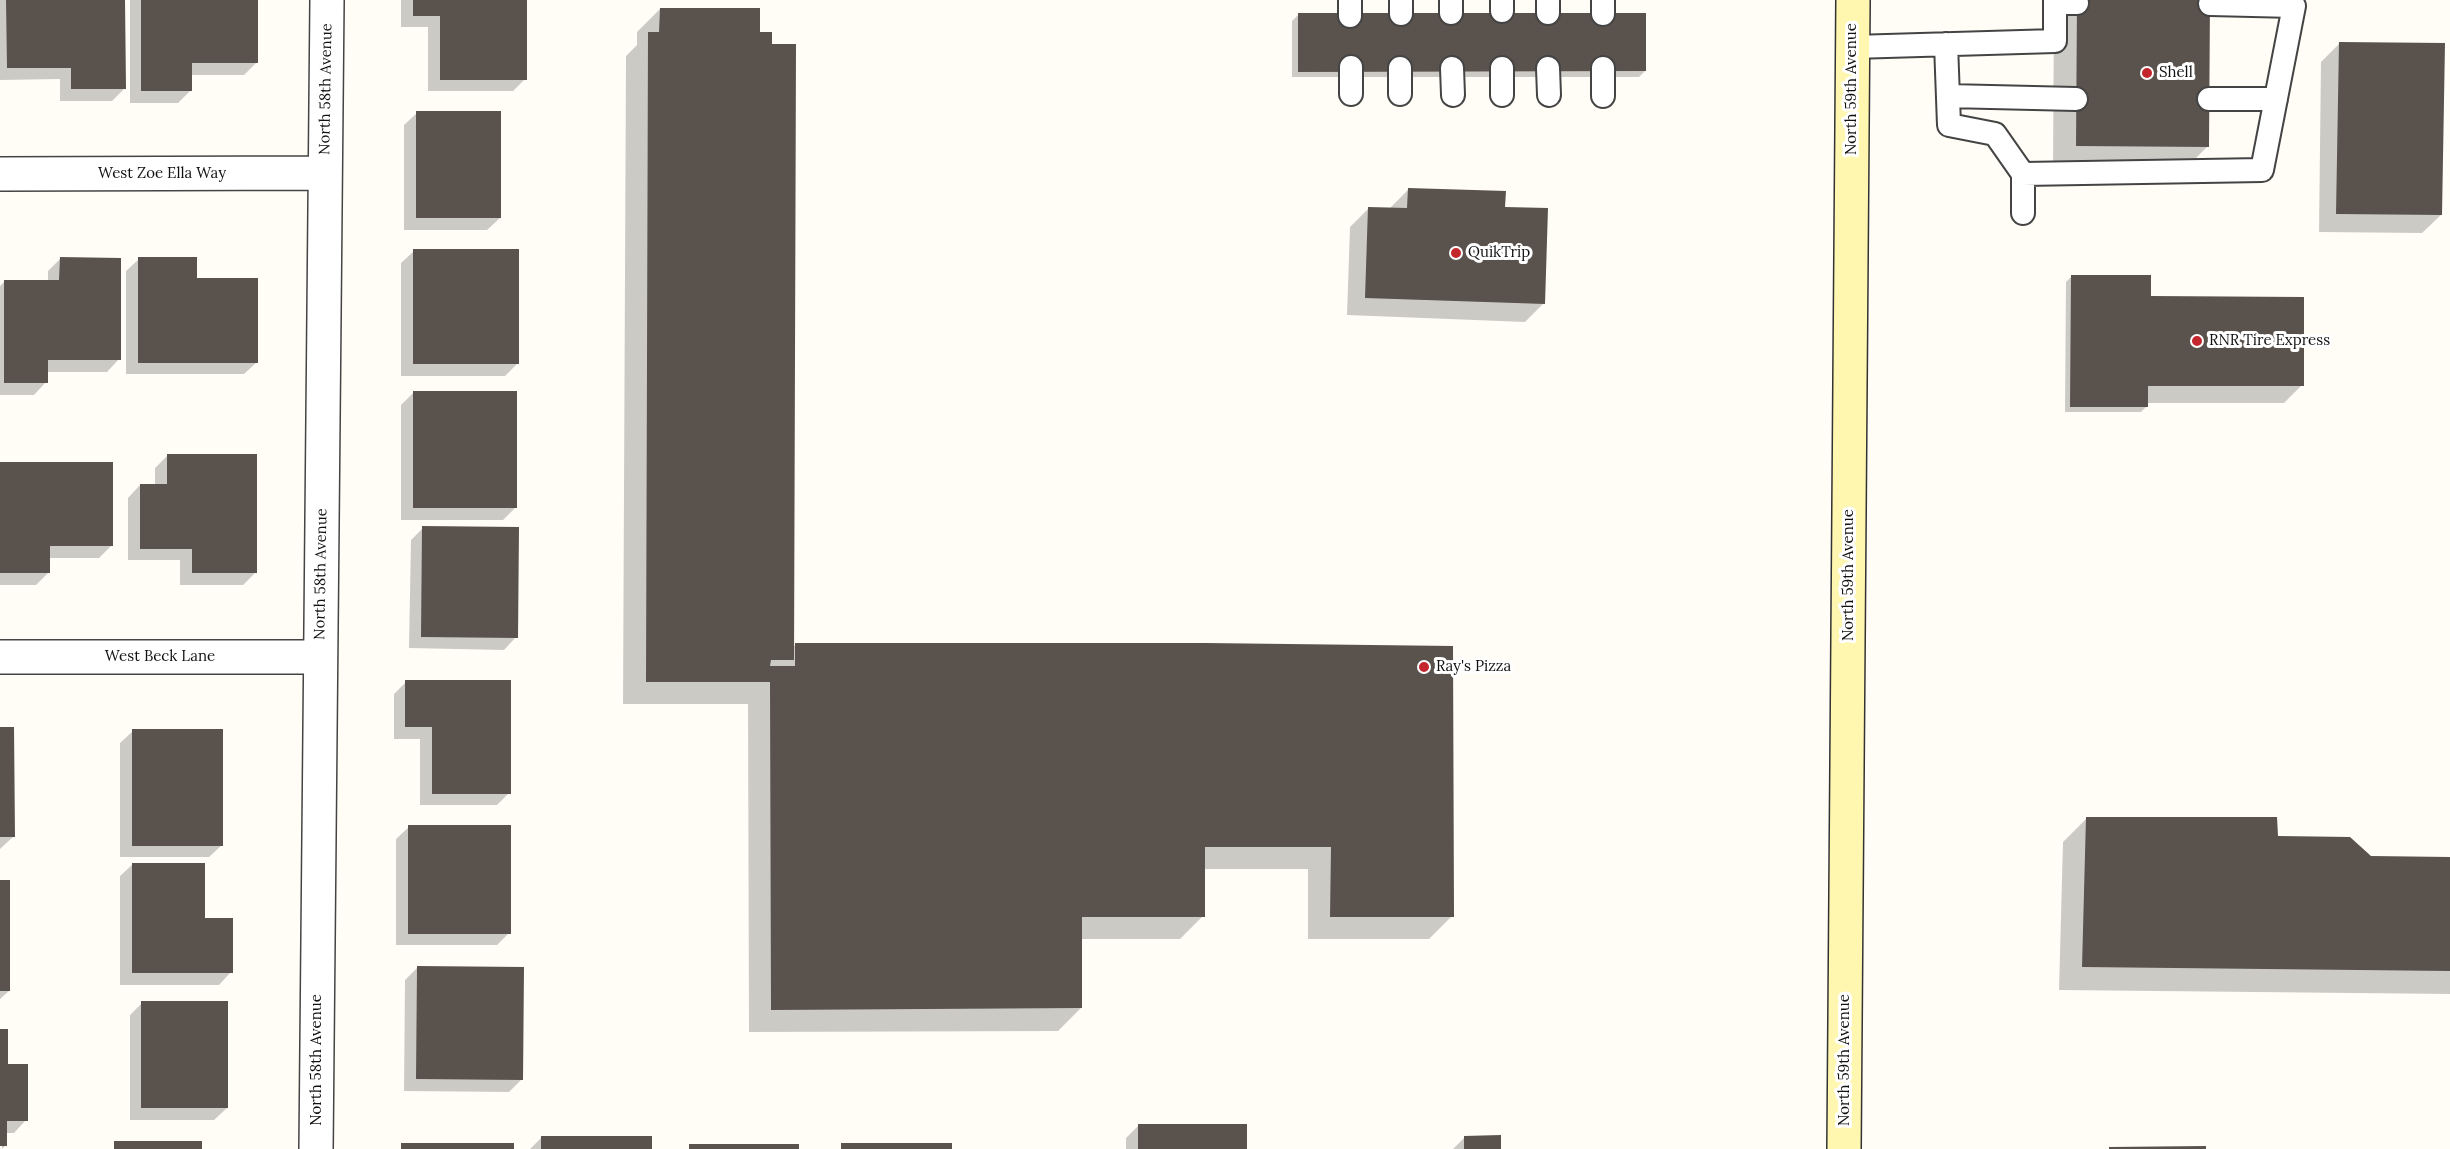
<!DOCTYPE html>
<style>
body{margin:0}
canvas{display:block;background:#fffdf5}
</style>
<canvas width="2450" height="1149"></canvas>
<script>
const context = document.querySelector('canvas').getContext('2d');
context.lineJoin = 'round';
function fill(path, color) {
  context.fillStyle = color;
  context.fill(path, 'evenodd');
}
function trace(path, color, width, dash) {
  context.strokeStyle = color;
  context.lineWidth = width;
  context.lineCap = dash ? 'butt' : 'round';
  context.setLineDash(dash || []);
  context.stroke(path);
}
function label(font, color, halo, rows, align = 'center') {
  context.font = font + ' Lora,serif';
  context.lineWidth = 6;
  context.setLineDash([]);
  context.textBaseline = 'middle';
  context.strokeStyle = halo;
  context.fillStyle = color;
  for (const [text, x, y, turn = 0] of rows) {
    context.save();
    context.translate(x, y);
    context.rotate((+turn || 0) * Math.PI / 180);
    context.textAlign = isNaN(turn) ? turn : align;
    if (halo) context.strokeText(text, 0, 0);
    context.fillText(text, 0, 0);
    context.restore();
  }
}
const shadow = new Path2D(`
 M0,0H124L125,88L112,101H60V79L0,80Z
 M130,0H257V62L244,75H191V90L178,103H130Z
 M401,0H525V79L513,91H428V27H401Z
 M2054,0H2208L2207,147L2184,170L2053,169Z
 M660,9L792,648L796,644H1205L1452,916L1429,939H1308V869H1203V916L1180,939H1080L1081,1008L1058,1031L749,1032L748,704H623L626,56L637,45V32Z
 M1298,15L1645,71L1639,77H1292V21Z
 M2339,44L2441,215L2422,233L2319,232L2321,62Z
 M417,113L500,218L487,230H404V125Z
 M1408,190L1503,208L1543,304L1525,322L1347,315L1350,227L1368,209L1390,208Z
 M414,251L518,363L505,376H401V263Z
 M60,259L119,359L107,372H46V382L34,395H0V286L5,281L48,282V271Z
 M139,259L195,280L257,362L244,374H126V271Z
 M2072,276L2149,298L2302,385L2284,403H2147V406L2141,412H2065L2066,282Z
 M414,392L516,507L503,520H401V405Z
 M167,456L255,573L243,585H180V560H128V498L140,485H155V468Z
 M0,463L111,546L99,558H48V573L36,585H0Z
 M423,528L516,637L504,650L409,648L411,540Z
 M406,682L509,793L497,805H420V739H394V694Z
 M0,728L13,837L0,849Z
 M133,731L222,845L209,857H120V743Z
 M2086,819L2276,837L2370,858H2450V994L2059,990L2063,842Z
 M409,827L509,933L497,945H396V839Z
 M133,864L231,972L219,985H120V876Z
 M0,882L9,991L0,999Z
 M417,968L522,1079L509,1092L404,1091L405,980Z
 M142,1003L227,1108L214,1120H130V1015Z
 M0,1031L7,1065L26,1120L14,1133H6V1145L2,1149Z
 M1139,1125L1246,1149H1126V1138Z
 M1465,1137L1499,1149H1453Z
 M541,1138L650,1149H530Z`);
const building = new Path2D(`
 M6,0H125L126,89H71V68H7Z
 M141,0H258V63H192V91H141Z
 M413,0H527V80H440V16H413Z
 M2077,0H2210L2209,147L2076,146Z
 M660,8H760V32H772V44H796L794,660H771L770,666H795V643H1205L1453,646L1454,917H1330L1331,847H1205V917H1082V1008L771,1010L770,682H646L648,32H659Z
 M1298,13H1646V71L1298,72Z
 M2339,42L2445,43L2442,215L2336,214Z
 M416,111H501V218H416Z
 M1408,188L1506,191L1505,207L1548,208L1545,304L1365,298L1368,207L1407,208Z
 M413,249H519V364H413Z
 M60,257L121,258V360H48V383H4V280H59Z
 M138,257H197V278H258V363H138Z
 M2071,275H2151V296L2304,297V386H2148V407H2070Z
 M413,391H517V508H413Z
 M167,454H257V573H192V549H140V484H167Z
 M0,462H113V546H50V573H0Z
 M422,526L519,527L518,638L421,637Z
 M405,680H511V794H432V727H405Z
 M0,727H14L15,837H0Z
 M132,729H223V846H132Z
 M2086,817H2277L2278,836L2350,837L2371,856L2450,857V971L2082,967Z
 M408,825H511V934H408Z
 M132,863H205V918H233V973H132Z
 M0,880H10V991H0Z
 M417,966L524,967L523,1080L416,1079Z
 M141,1001H228V1108H141Z
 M0,1029H8V1064H28V1121H7V1146H0Z
 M1138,1124H1247V1149H1138Z
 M1501,1135V1149H1464V1136Z
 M541,1136H652V1149H541Z
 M114,1141H202V1149H114Z
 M401,1143H514V1149H401Z
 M841,1143H952V1149H841Z
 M689,1144H799V1149H689Z
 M2206,1146V1149H2109V1147Z`);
const lane = new Path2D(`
 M1350,0V16
 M1401,0V14
 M1451,0V13
 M1502,0V11
 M1548,0V13
 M1603,0V14
 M2055,3H2077
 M1946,44L1949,125L1995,134L2023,174
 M1853,47L2055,41V0
 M1351,67V94
 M1400,68V94
 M1452,68L1453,95
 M1502,68V95
 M1548,68L1549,95
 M1603,68V96
 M1948,96L2076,99
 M2209,99H2276
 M2023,213V174L2262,170L2294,6L2210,4`);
const street = new Path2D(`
 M0,174L325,173
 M0,657H320
 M316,1149L327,0`);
const secondary = new Path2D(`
 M1844,1149L1853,0`);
const markers = [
 [2147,73,6,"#c4262e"],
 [1456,253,6,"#c4262e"],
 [2197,341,6,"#c4262e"],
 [1424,667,6,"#c4262e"]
];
const poiNames = [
 ["Shell",2159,73],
 ["QuikTrip",1468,253],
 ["RNR Tire Express",2209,341],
 ["Ray's Pizza",1436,667]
];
const streetNames = [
 ["North 58th Avenue",326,89,-89],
 ["North 59th Avenue",1852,89,-90],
 ["West Zoe Ella Way",162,174],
 ["North 58th Avenue",321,574,-89],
 ["North 59th Avenue",1849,575,-90],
 ["West Beck Lane",160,657],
 ["North 58th Avenue",317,1060,-90],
 ["North 59th Avenue",1845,1060,-90]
];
fill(shadow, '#0003');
fill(building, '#5a524d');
trace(lane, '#444', 26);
trace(street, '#444', 36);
trace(secondary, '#333', 36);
trace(lane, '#fff', 22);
trace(street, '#fff', 33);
trace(secondary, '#fff6b0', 33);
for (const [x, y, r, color] of markers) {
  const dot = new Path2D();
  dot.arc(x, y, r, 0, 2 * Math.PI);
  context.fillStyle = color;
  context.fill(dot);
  trace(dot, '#fff', 2);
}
label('15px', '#111', '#fff', poiNames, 'left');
label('15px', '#111', '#fff', streetNames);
</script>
